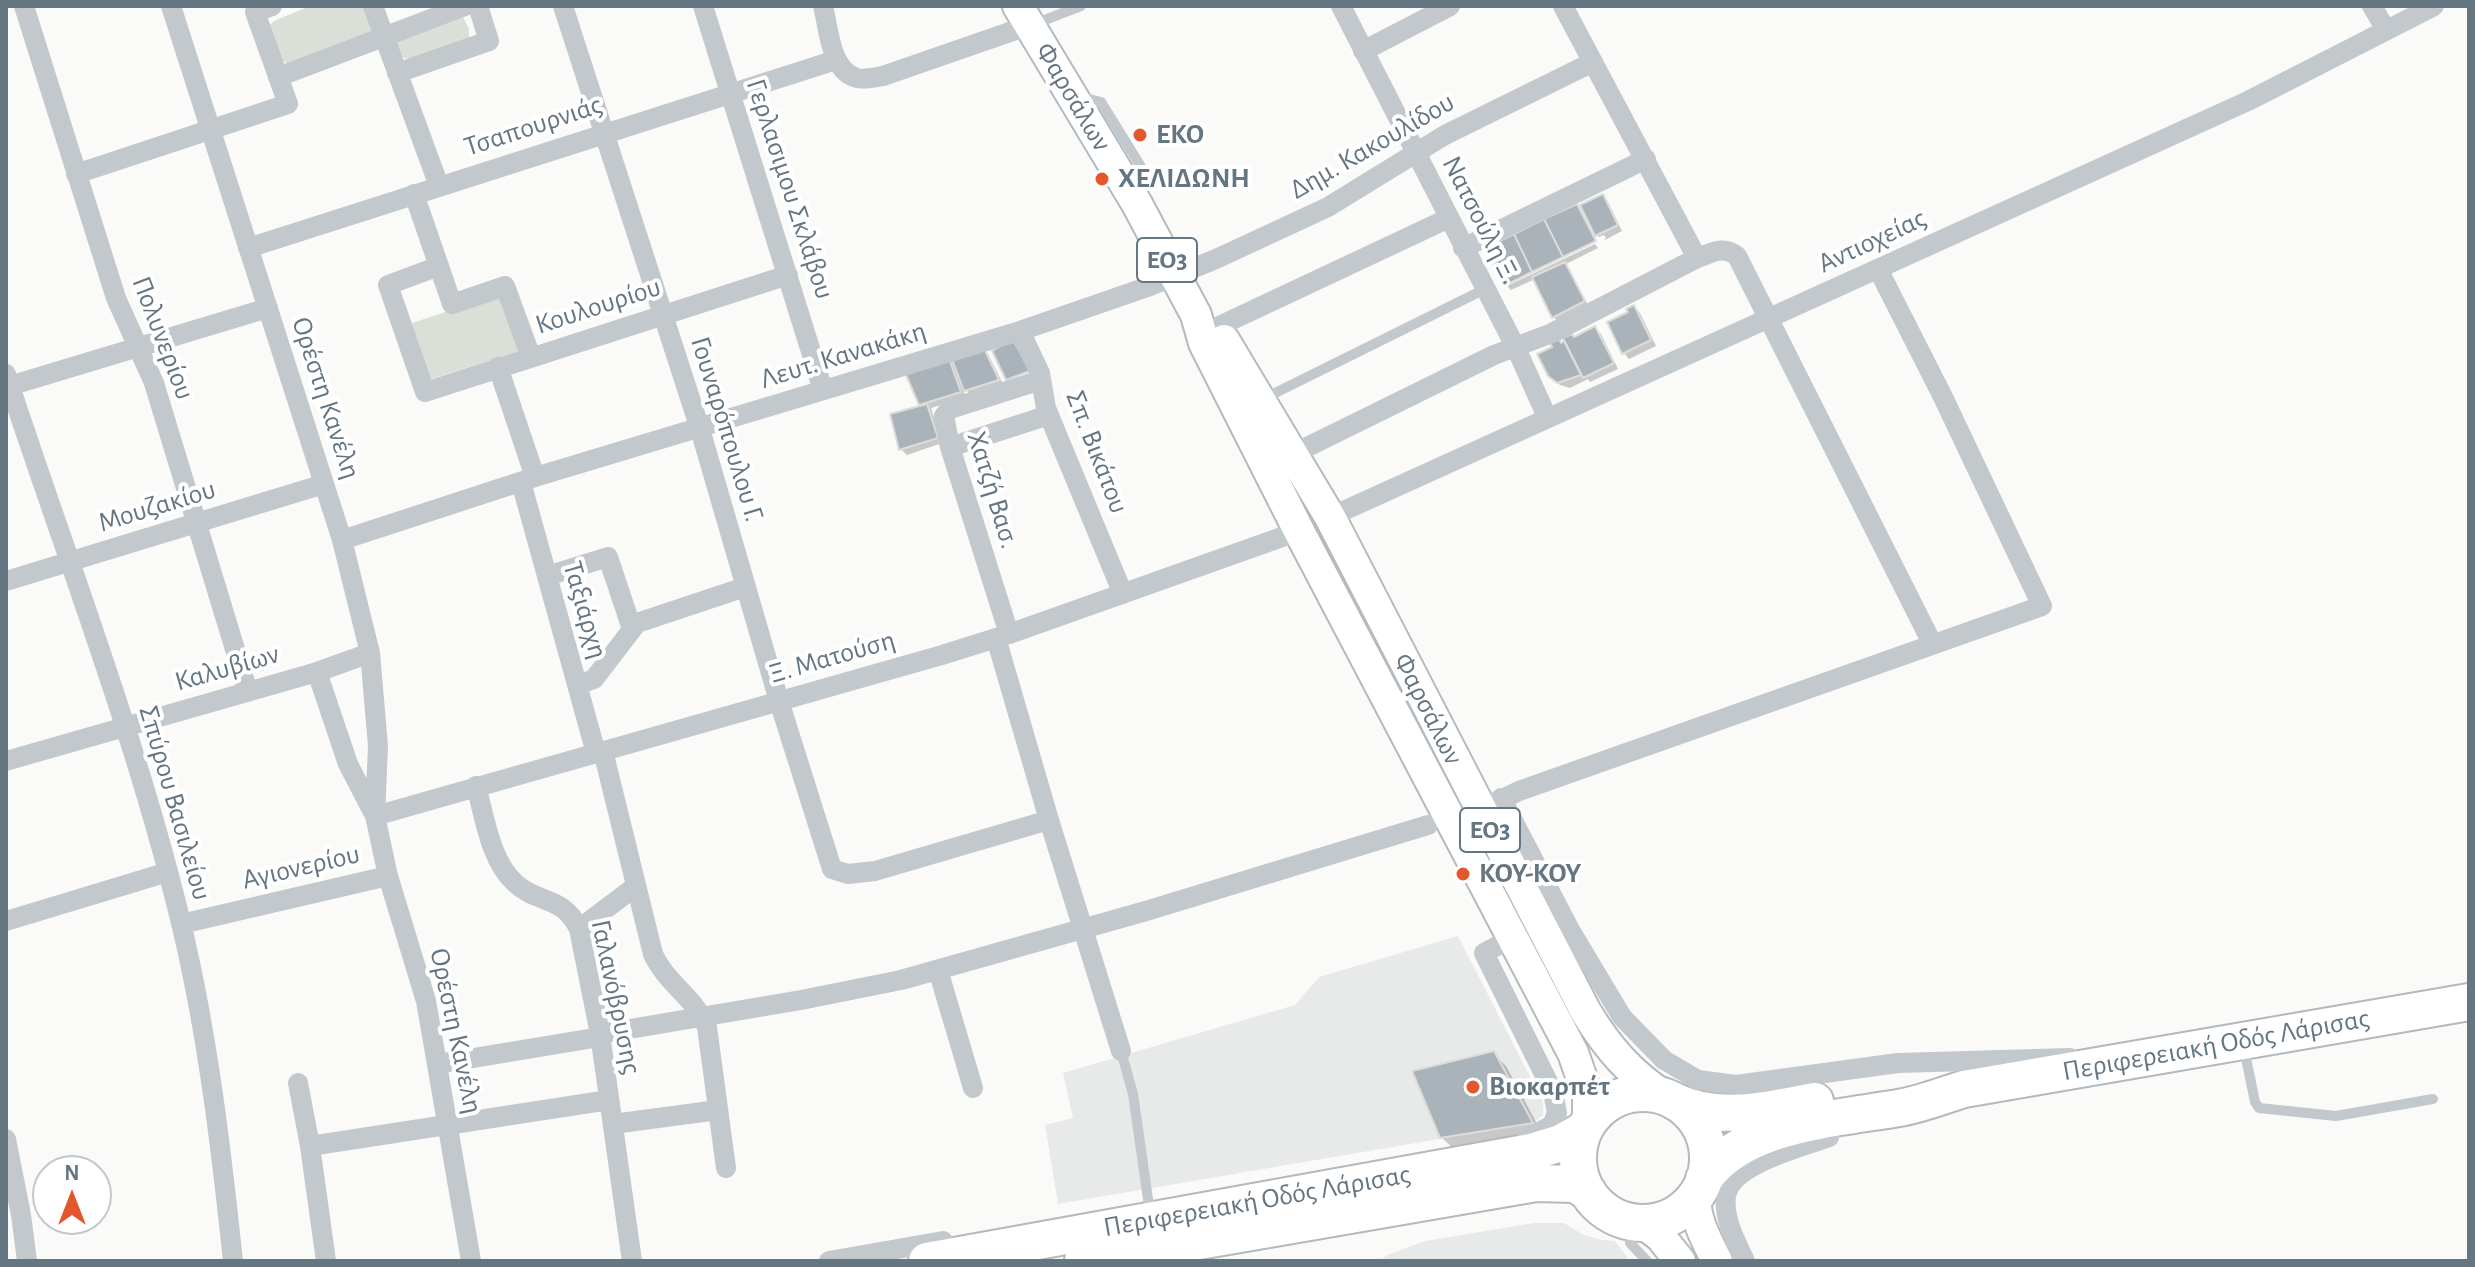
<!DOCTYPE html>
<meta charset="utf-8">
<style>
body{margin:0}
#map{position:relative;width:2475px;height:1267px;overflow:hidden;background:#fafaf8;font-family:"Alegreya Sans",sans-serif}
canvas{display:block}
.frame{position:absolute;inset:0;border:8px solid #657683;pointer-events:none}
.north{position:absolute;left:32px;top:1155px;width:80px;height:80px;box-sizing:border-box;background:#fff;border:2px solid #c1c8cd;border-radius:50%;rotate:0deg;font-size:22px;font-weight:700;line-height:32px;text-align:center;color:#657683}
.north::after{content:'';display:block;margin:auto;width:28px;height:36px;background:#e4572e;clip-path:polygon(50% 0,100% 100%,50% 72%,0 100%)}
</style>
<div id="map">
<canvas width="2475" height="1267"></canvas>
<div class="frame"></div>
<div class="north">N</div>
</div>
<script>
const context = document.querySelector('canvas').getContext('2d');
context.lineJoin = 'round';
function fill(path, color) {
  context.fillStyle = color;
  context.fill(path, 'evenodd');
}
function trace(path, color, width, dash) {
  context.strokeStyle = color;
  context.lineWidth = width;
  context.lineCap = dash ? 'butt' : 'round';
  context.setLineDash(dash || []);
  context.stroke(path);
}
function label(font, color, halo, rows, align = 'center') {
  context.font = font + ' "Alegreya Sans",sans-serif';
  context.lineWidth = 8;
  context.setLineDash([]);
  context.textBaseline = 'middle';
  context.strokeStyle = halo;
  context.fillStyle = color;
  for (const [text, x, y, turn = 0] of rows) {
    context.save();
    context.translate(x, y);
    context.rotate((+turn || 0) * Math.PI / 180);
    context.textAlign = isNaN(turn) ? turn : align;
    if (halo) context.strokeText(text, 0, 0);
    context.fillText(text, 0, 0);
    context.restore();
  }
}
const built = new Path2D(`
 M1458,936L1543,1102V1115L1533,1123L1058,1204L1045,1125L1073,1118L1063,1073L1295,1005L1319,977Z
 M1534,1223H1564L1582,1234L1602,1240L1615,1241L1630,1261H1380L1387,1255L1425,1241Z`);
const green = new Path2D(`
 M310,6H364L372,28L370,34L288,64L283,61L270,25L274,21Z
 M463,17L469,29V39L408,59L401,57L395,44L398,40Z
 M500,294L520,351L425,381L406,325Z`);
const shadow = new Path2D(`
 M1602,197L1608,202L1622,231L1603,241L1606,238L1604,235L1599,237L1593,231L1584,214L1588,217Z
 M1595,244L1598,248L1564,265L1570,271L1589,307L1559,322L1553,317L1535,279L1511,290L1507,286Z
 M1634,307L1640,313L1656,346L1629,359L1624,353L1631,313Z
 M1595,328L1601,334L1618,369L1590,382L1588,379L1570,388L1560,385L1553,379L1561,345Z
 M982,348L988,354L1004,386L972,396L962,386L966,398L931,408L942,443L907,455L901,449L922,407L906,371L948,358L957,367Z
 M1493,1053L1506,1066L1543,1135L1454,1149L1441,1137Z`);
const building = new Path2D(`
 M1603,194L1618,225L1595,236L1580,205Z
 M1577,204L1596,241L1563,257L1544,219Z
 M1544,219L1563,257L1532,272L1514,234Z
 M1514,234L1532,272L1504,286L1485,248Z
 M1565,262L1585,301L1552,318L1532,277Z
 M1634,305L1651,340L1622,354L1607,322L1628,312L1626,309Z
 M1595,326L1614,363L1583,378L1563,338L1572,334L1574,337Z
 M1013,339L1030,371L1006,380L992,351Z
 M1559,339L1561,343L1564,341L1581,375L1557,383L1548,376L1537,354L1552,347L1550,343Z
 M983,346L999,380L964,391L951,357Z
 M948,356L961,392L919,405L904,370Z
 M927,404L938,438L899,450L890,414Z
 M1494,1051L1533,1123L1440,1138L1412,1071Z`);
const lane = new Path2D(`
 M1034,24L1081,6
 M1082,97L1101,102L1143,170L1139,194
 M1265,398L1485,289
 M2244,1048L2255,1102L2259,1108L2336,1116L2433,1099
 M1121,1051L1133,1094L1149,1206
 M1630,1243L1647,1261`);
const street = new Path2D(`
 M24,6L116,298L154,383L248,692
 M171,6L342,540L370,653L378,746L375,816L942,655L1009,634L1299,531
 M373,6L439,186
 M563,6L700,429L779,701L832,869L848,874L875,871L1049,820
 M703,6L823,390
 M823,6C829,29 830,71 857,78C864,80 875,77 883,76L1030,25
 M1341,6L1516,348L1547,417
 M1563,6L1697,258
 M2372,6L2386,30
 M1363,51L1450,6
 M397,73L489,41L478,6
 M278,77L465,6
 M76,174L288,104L255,12L272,6
 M414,194L452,304L505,286L531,357
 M248,248L836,60
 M1463,248L1646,159
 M439,266L388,285L425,392L788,275
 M1215,328L1449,218
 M1020,331L1040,373L1046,408L1123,594
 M498,367L535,477
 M6,374C66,557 137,739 182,927C208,1037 221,1148 233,1261
 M6,387L268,308
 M950,447L1049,415
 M1291,455L1494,355L1552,333L1697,258C1712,253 1723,245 1737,256L1932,643
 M521,482L596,753
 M1330,517L2248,101L2434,6
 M342,540L535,477L1020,331L1150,286L1216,259L1328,207L1445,135L1593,62
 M547,576L608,557L632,629
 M6,581L324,484
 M1009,634L950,447L944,416L950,409L1041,380
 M996,638L1049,820L1121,1051
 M317,672L348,764L375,816L388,876L426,1001L471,1261
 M578,685L594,679L637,623L745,587
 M603,751L653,954C666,983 695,998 707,1027L726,1168
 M6,761L317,672L370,653
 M476,786C485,818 490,860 515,883C537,904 563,895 579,929L600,1034L632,1261
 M1501,798L1570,930L1622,1017L1664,1060L1698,1080L1736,1085L1898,1063L2070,1058
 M1480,810L1519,791L2042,606L1943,397L1878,269
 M6,921L168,872
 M181,924L388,876
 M579,929L636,886
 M1512,938L1484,953L1553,1092L1557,1113L1552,1125L1527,1139
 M938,970L973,1088
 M600,1034L801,1000L901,980L1146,911L1428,825
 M437,1064L600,1037
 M298,1083L310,1146L326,1261
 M613,1124L718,1110
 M6,1139L21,1215L27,1261
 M310,1146L609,1100
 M829,1261L943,1241
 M1745,1261C1736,1242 1723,1218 1726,1196C1731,1164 1802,1147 1829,1137L1833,1119`);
const primary = new Path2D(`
 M1018,6L1137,204L1196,315L1204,343L1299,531L1573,1053L1588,1096V1122
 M1224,340L1330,517L1586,1012C1607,1047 1631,1075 1666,1097
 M1696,1194C1693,1217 1707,1241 1717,1261
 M1641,1222L1660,1236L1680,1261`);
const highway = new Path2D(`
 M1578 1158a65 65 0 1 1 130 0a65 65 0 1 1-130 0Z
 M1674,1101C1719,1123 1769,1109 1815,1101
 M1704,1179C1743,1122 1840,1119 1904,1107C1924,1103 1944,1095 1964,1089L2469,1002
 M927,1261L1531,1152L1561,1143L1584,1130
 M1083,1261L1536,1183L1575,1184L1588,1192`);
const markers = [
 [1140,135,8,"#e4572e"],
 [1102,179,8,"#e4572e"],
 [1463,874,8,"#e4572e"],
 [1473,1087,8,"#e4572e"]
];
const shields = [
 [1167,260,60],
 [1490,830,60]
];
const shieldNames = [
 ["ΕΟ3",1167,260],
 ["ΕΟ3",1490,830]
];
const streetNames = [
 ["Φαρσάλων",1073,97,59],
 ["Τσαπουρνιάς",533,126,-18],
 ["Δημ. Κακουλίδου",1372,146,-30],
 ["Γερλασιμου Σκλάβου",790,189,72],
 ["Νατσούλη Ξ.",1481,220,63],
 ["Αντιοχείας",1872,241,-25],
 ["Κουλουρίου",598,306,-18],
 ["Πολυνερίου",163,338,69],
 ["Λευτ. Κανακάκη",843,355,-17],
 ["Ορέστη Κανέλη",326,398,72],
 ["Γουναρόπουλου Γ.",727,429,73],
 ["Σπ. Βικάτου",1097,452,69],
 ["Χατζή Βασ.",993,490,73],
 ["Μουζακίου",157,506,-17],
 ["Ταξιάρχη",585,610,74],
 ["Ξ. Ματούση",832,657,-16],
 ["Καλυβίων",227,668,-16],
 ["Φαρσάλων",1428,709,63],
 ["Σπύρου Βασιλείου",175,803,74],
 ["Αγιονερίου",301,867,-13],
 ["Γαλανόβρυσης",616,997,78],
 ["Ορέστη Κανέλη",456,1031,78],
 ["Περιφερειακή Οδός Λάρισας",2216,1045,-10],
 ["Περιφερειακή Οδός Λάρισας",1257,1201,-10]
];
const poiNames = [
 ["EKO",1156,135],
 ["ΧΕΛΙΔΩΝΗ",1118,179],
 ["ΚΟΥ-ΚΟΥ",1479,874],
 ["Βιοκαρπέτ",1489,1087]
];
fill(built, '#e8e9e9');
fill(green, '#dadfd7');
fill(shadow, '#0003');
fill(building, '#aab3b9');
trace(building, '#dcdcda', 2);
trace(primary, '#b5babe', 34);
trace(highway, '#b4b9bd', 40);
trace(lane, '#c3c8cc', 10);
trace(street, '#c3c8cc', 20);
trace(primary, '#fff', 30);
trace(highway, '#fff', 36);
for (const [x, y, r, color] of markers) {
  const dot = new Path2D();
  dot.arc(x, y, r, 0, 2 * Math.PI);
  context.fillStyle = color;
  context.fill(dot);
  trace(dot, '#fff', 3);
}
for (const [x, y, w] of shields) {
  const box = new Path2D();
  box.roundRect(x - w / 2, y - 22, w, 44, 6);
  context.fillStyle = '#fff';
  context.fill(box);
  trace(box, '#657683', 2);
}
label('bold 26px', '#657683', null, shieldNames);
label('28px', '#657683', '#fff', streetNames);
label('bold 28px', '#657683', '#fff', poiNames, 'left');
</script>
